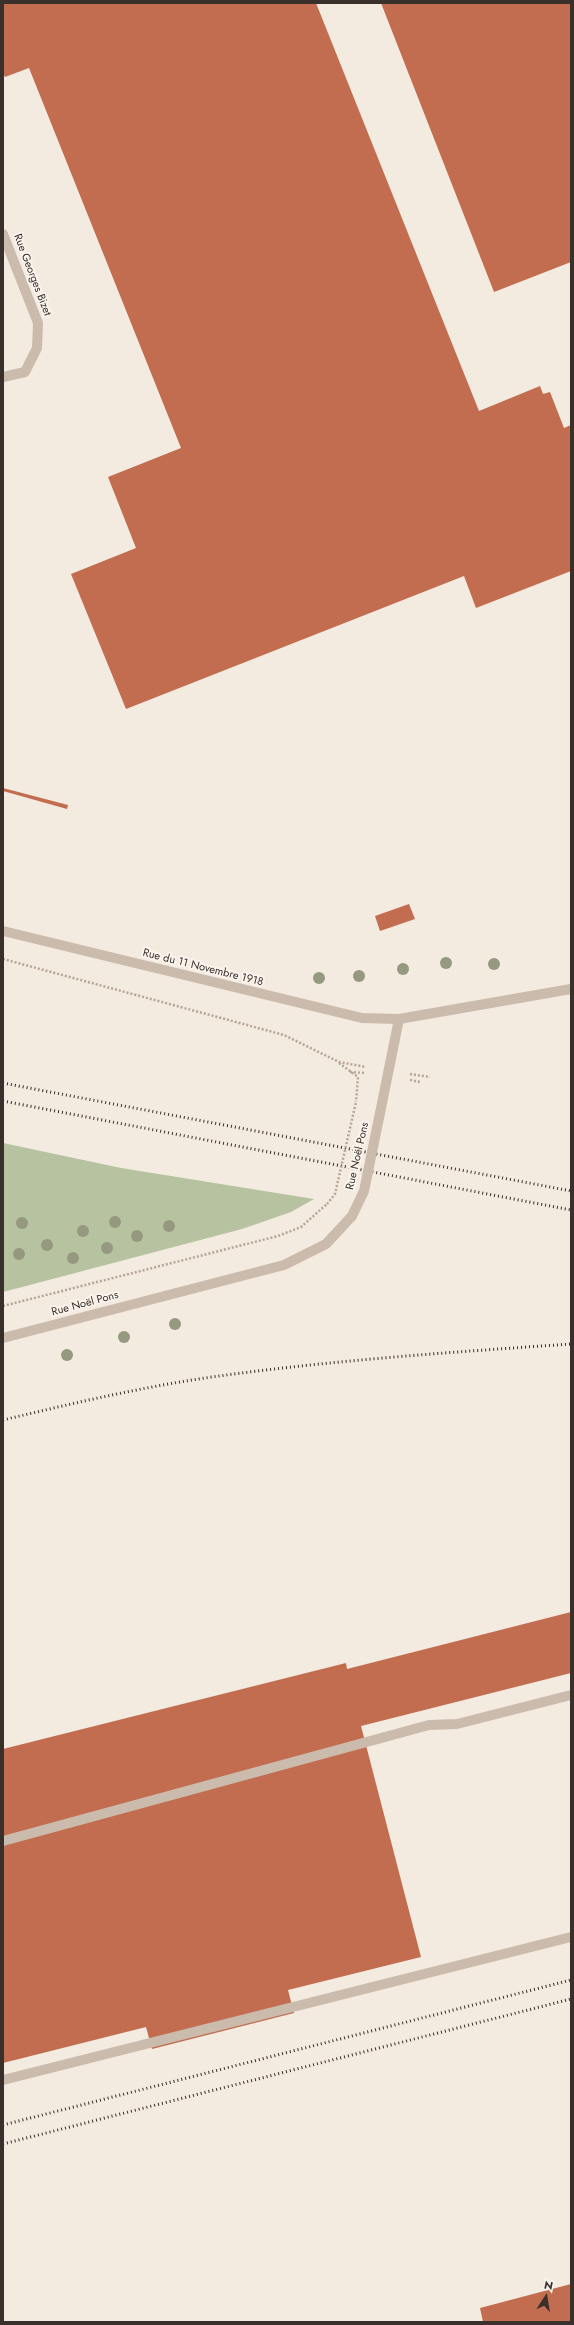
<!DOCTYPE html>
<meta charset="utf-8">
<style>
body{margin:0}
#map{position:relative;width:574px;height:2325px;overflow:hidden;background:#f3eae0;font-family:Jost,sans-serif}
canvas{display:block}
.frame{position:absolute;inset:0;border:4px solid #39302b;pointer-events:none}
.north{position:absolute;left:526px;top:2277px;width:40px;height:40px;-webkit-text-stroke:3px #faf4ed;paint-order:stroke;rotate:12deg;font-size:11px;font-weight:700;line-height:16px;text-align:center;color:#39302b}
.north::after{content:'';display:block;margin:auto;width:14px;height:18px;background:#39302b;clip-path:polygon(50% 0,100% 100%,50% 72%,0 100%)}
</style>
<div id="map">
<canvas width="574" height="2325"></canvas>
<div class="frame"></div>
<div class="north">N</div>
</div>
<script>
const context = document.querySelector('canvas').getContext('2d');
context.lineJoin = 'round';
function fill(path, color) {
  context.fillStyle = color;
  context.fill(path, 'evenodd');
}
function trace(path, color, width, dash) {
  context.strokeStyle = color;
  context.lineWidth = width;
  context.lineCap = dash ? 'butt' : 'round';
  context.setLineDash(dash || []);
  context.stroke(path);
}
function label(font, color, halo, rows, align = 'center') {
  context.font = font + ' Jost,sans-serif';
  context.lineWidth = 4;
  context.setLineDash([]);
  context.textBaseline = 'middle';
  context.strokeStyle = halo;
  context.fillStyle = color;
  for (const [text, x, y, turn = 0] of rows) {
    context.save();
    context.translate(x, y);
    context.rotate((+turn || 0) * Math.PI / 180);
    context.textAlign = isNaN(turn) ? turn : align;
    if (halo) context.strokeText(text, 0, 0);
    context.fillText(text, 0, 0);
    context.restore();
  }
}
const green = new Path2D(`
 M3,1143L121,1168L314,1199L291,1212L242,1229L3,1292Z`);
const building = new Path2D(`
 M3,3H316L479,411L540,386L543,394L550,392L564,428L571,425V571L476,608L464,576L126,709L71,574L136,548L108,477L181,448L29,68L5,77L3,73Z
 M381,3H571V262L494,292Z
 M3,788L68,805L67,809L3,791Z
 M409,904L415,919L380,931L375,916Z
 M571,1612V1673L361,1726L421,1957L288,1990L294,2013L152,2049L146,2027L3,2063V1749L346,1663L347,1669Z
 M571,2284V2322H483L480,2308Z`);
const path = new Path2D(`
 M3,959L284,1035L339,1062L366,1067
 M339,1063L358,1077L356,1102
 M350,1072L366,1073
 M410,1074L430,1077
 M410,1080L420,1082
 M3,1306L278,1236L301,1227L327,1204`);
const service = new Path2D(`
 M3,1841L429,1725L457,1724L571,1695
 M3,2080L571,1937`);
const minor = new Path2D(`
 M3,234L38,323L37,348L25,372L3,377
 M380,1113L399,1019
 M3,1338L284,1265L326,1244L352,1216`);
const tertiary = new Path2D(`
 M3,931L362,1018L399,1019L571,989`);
const rail = new Path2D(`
 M3,1083L571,1191
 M3,1101L571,1210
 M3,1420C74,1403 146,1386 219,1376C336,1360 453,1352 571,1344
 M3,2125L571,1980
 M3,2144L571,1999`);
const pathBridge = new Path2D(`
 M327,1204L335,1194L356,1102`);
const minorBridge = new Path2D(`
 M352,1216L364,1191L380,1113`);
const trees = [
 [446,963],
 [494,964],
 [403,969],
 [359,976],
 [319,978],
 [115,1222],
 [22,1223],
 [169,1226],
 [83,1231],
 [137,1236],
 [47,1245],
 [107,1248],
 [19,1254],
 [73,1258],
 [175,1324],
 [124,1337],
 [67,1355]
];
const streetNames = [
 ["Rue Georges Bizet",32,275,69],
 ["Rue du 11 Novembre 1918",203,968,14],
 ["Rue Noël Pons",358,1156,-77],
 ["Rue Noël Pons",85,1304,-15]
];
fill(green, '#b6c2a0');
fill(building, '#c26d4f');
trace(path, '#b7a596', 2.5, [2, 2]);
trace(service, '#cbbbac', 10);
trace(minor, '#cbbbac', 10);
trace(tertiary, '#cbbbac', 10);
trace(rail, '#39302b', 3, [1, 3]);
trace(pathBridge, '#b7a596', 2.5, [2, 2]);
trace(minorBridge, '#cbbbac', 10);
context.fillStyle = '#95997f';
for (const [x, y] of trees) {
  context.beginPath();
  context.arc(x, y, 6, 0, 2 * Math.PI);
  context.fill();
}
label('11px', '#39302b', '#faf4ed', streetNames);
</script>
